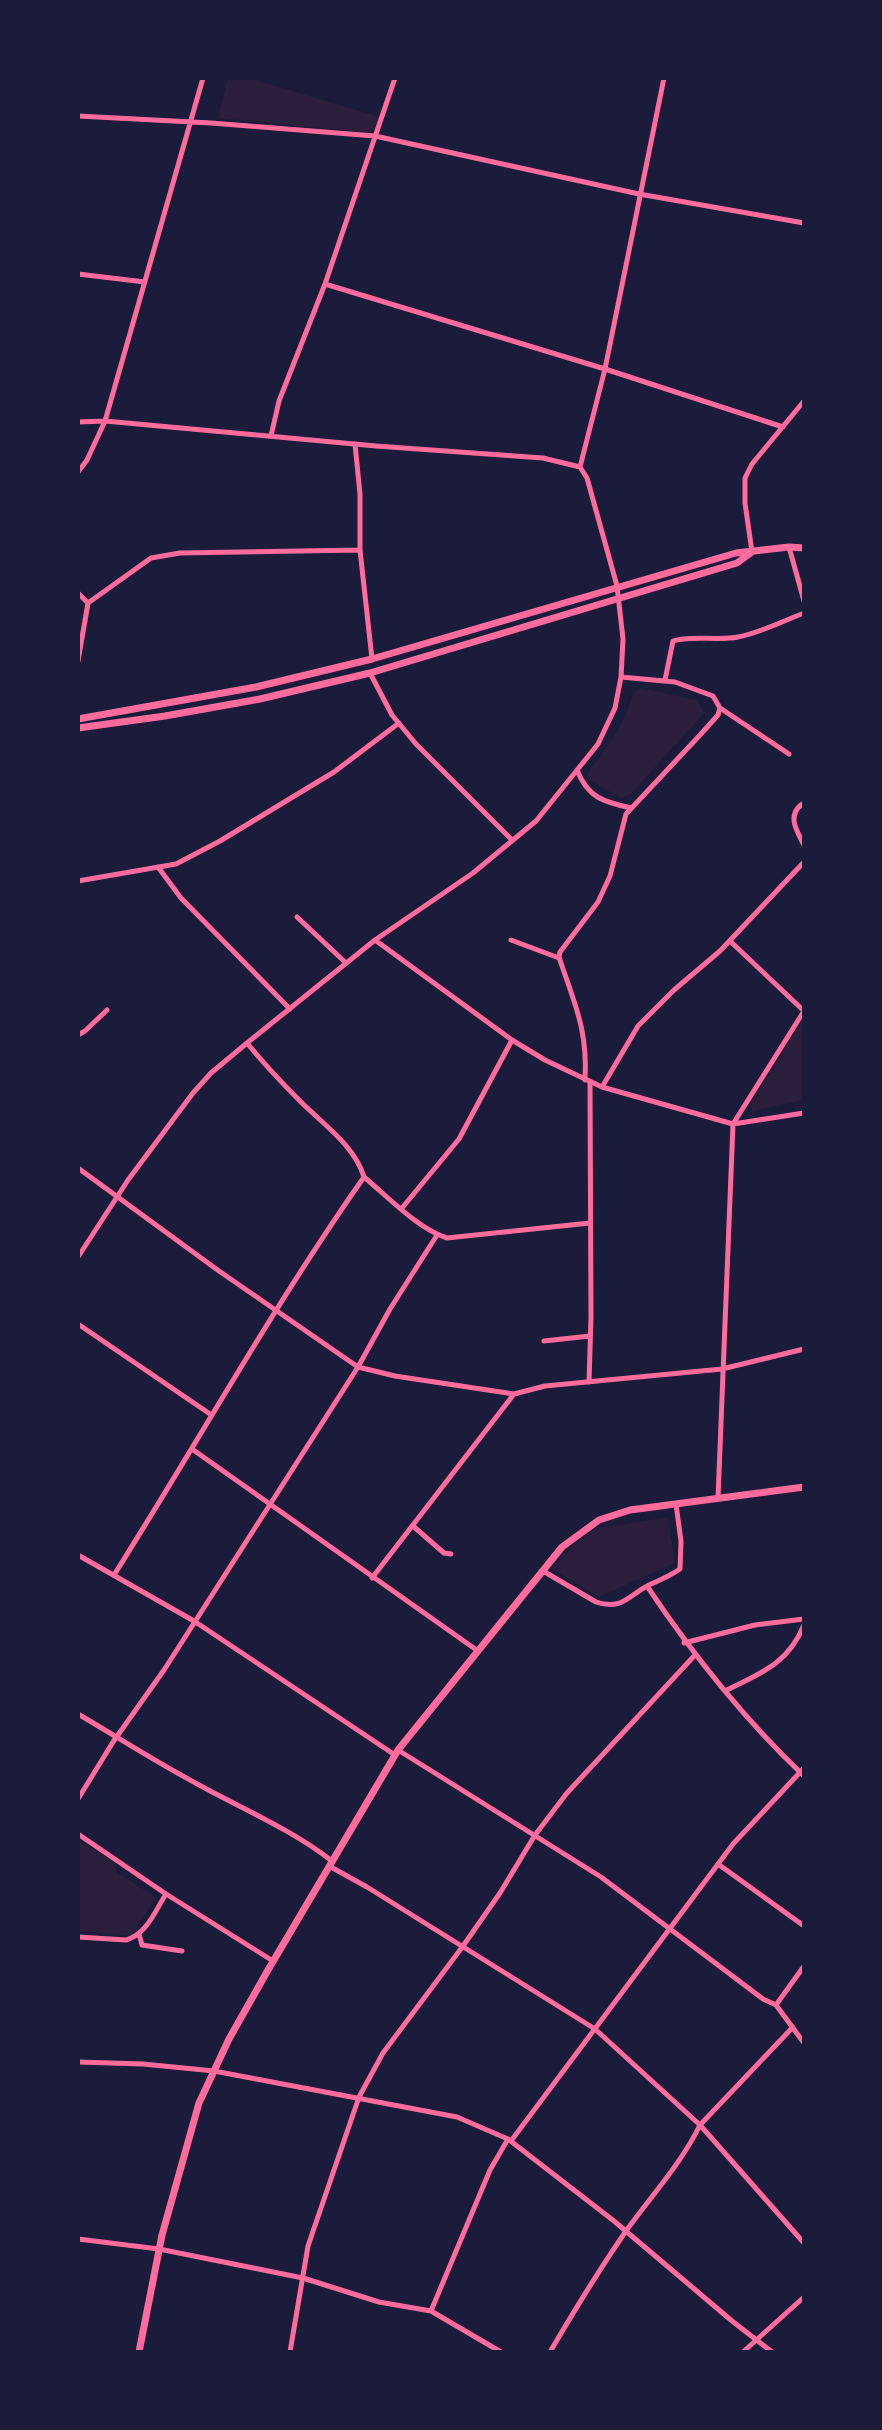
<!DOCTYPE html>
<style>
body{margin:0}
#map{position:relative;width:882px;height:2430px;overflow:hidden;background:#1b1b3a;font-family:"Titillium Web",sans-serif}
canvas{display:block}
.frame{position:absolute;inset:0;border:80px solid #1b1b3a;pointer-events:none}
</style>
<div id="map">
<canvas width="882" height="2430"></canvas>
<div class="frame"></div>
</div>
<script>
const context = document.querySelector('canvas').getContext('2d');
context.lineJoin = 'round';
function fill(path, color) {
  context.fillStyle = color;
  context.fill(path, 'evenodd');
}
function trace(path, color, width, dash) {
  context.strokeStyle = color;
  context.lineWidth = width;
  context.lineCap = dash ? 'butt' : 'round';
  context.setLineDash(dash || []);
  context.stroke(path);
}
const green = new Path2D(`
 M228,78H249L380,117L375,130L370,133L218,118Z
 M641,688L697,700L704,713L630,795L621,798L589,780L587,774C605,751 626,722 633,693Z
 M804,1022V1100L752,1111L750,1104L799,1026Z
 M668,1517L675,1563L599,1597L552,1569L570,1548L595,1529Z
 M78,1840L115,1862L116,1872L156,1897L132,1936L78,1931Z`);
const minor = new Path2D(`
 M395,78L325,284L605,369L783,427
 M78,116L211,123L375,136L639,194L804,223
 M78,274L145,282
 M78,422L105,421L376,446L543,458L580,467L587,478L617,586L623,639L621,677L615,708L598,744L536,821L473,873L375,940L247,1043
 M271,436L279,401L325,284
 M355,444L360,494V550L372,659
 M580,467L605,369L664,78
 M78,472L87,460L105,421L203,78
 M789,547L804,601
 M752,552L745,503V478L752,464L804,401
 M78,593L88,603L151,558L180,553L360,550
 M78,661L88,603
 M370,673L392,715L416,744L512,840
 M665,680L673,641C689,635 719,641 738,637C760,633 783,621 804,613
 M720,708L789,754
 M577,770C588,798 604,802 631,808
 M804,803C786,814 796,830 804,845
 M158,867L181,898L290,1009
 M78,881L176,864L220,841L334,772L399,723
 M297,917L346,963
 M375,940L512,1040L545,1060L602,1087L733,1124L804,1113
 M511,940L559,958
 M730,941L804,1011
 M78,1035L85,1031L107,1010
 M585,1080C588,1029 574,1003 559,957L560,952L598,902L610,876L626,814L700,735L718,715L720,708L713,696L675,682L621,677
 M602,1087L638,1026L674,990L720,951L804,862
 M78,1168L219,1271L358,1367L395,1376L514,1394
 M364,1177C387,1196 418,1229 447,1238L590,1223
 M402,1208L459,1139L512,1040
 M78,1257L128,1180L193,1093L211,1073L247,1043C264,1064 282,1083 301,1102C323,1124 355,1146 364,1177C274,1305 198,1442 114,1575
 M78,1324L210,1414
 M544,1341L590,1336
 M589,1382L591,1317L590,1082
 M192,1449L478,1651
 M718,1498L733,1124L804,1011
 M413,1526L444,1553L451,1554
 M78,1555L194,1621L395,1755
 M543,1571L596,1602C622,1611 629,1595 649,1585C660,1580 670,1576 680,1569L681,1541L676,1504
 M372,1578L514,1394L545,1386L722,1369L804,1349
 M647,1586C693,1655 744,1719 804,1776
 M684,1643L755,1625L804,1619
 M725,1691C761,1673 788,1664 804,1625
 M78,1714C119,1738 159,1764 201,1786C245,1810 292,1830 332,1861
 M398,1750L601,1877L763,1999L776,2005L804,2043
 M78,1799L113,1742L164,1670L358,1367L390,1309L437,1235
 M78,1834L166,1894L273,1961
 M718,1864L804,1926
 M329,1866L367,1887L595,2029L700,2125L804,2243
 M139,1934L142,1945L182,1951
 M78,1937L126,1940C147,1934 155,1911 166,1894
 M776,2005L804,1966
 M78,2062L143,2064L214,2071L457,2117L508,2139L614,2221L732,2321L772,2352
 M511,2141L733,1844L804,1768
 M78,2239L159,2249L303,2278L379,2302L431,2311L501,2352
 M431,2311L490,2170L508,2139
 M290,2352L308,2246L359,2097L383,2053L463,1946L500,1893L535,1835L567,1793L695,1655
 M550,2352C574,2311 599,2270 626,2231C651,2196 681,2164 700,2125L793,2027
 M743,2352L804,2297`);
const tertiary = new Path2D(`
 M78,719L256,687L372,659L736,553L789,547L804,548
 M78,728L165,716L260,699L370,673L737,563L752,552
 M139,2352L162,2235L199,2103L229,2039L268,1970L398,1750L562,1547L599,1520L630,1510L804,1487`);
fill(green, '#2a1e3b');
trace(minor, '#ff6b9d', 5);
trace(tertiary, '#ff6b9d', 7);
</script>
